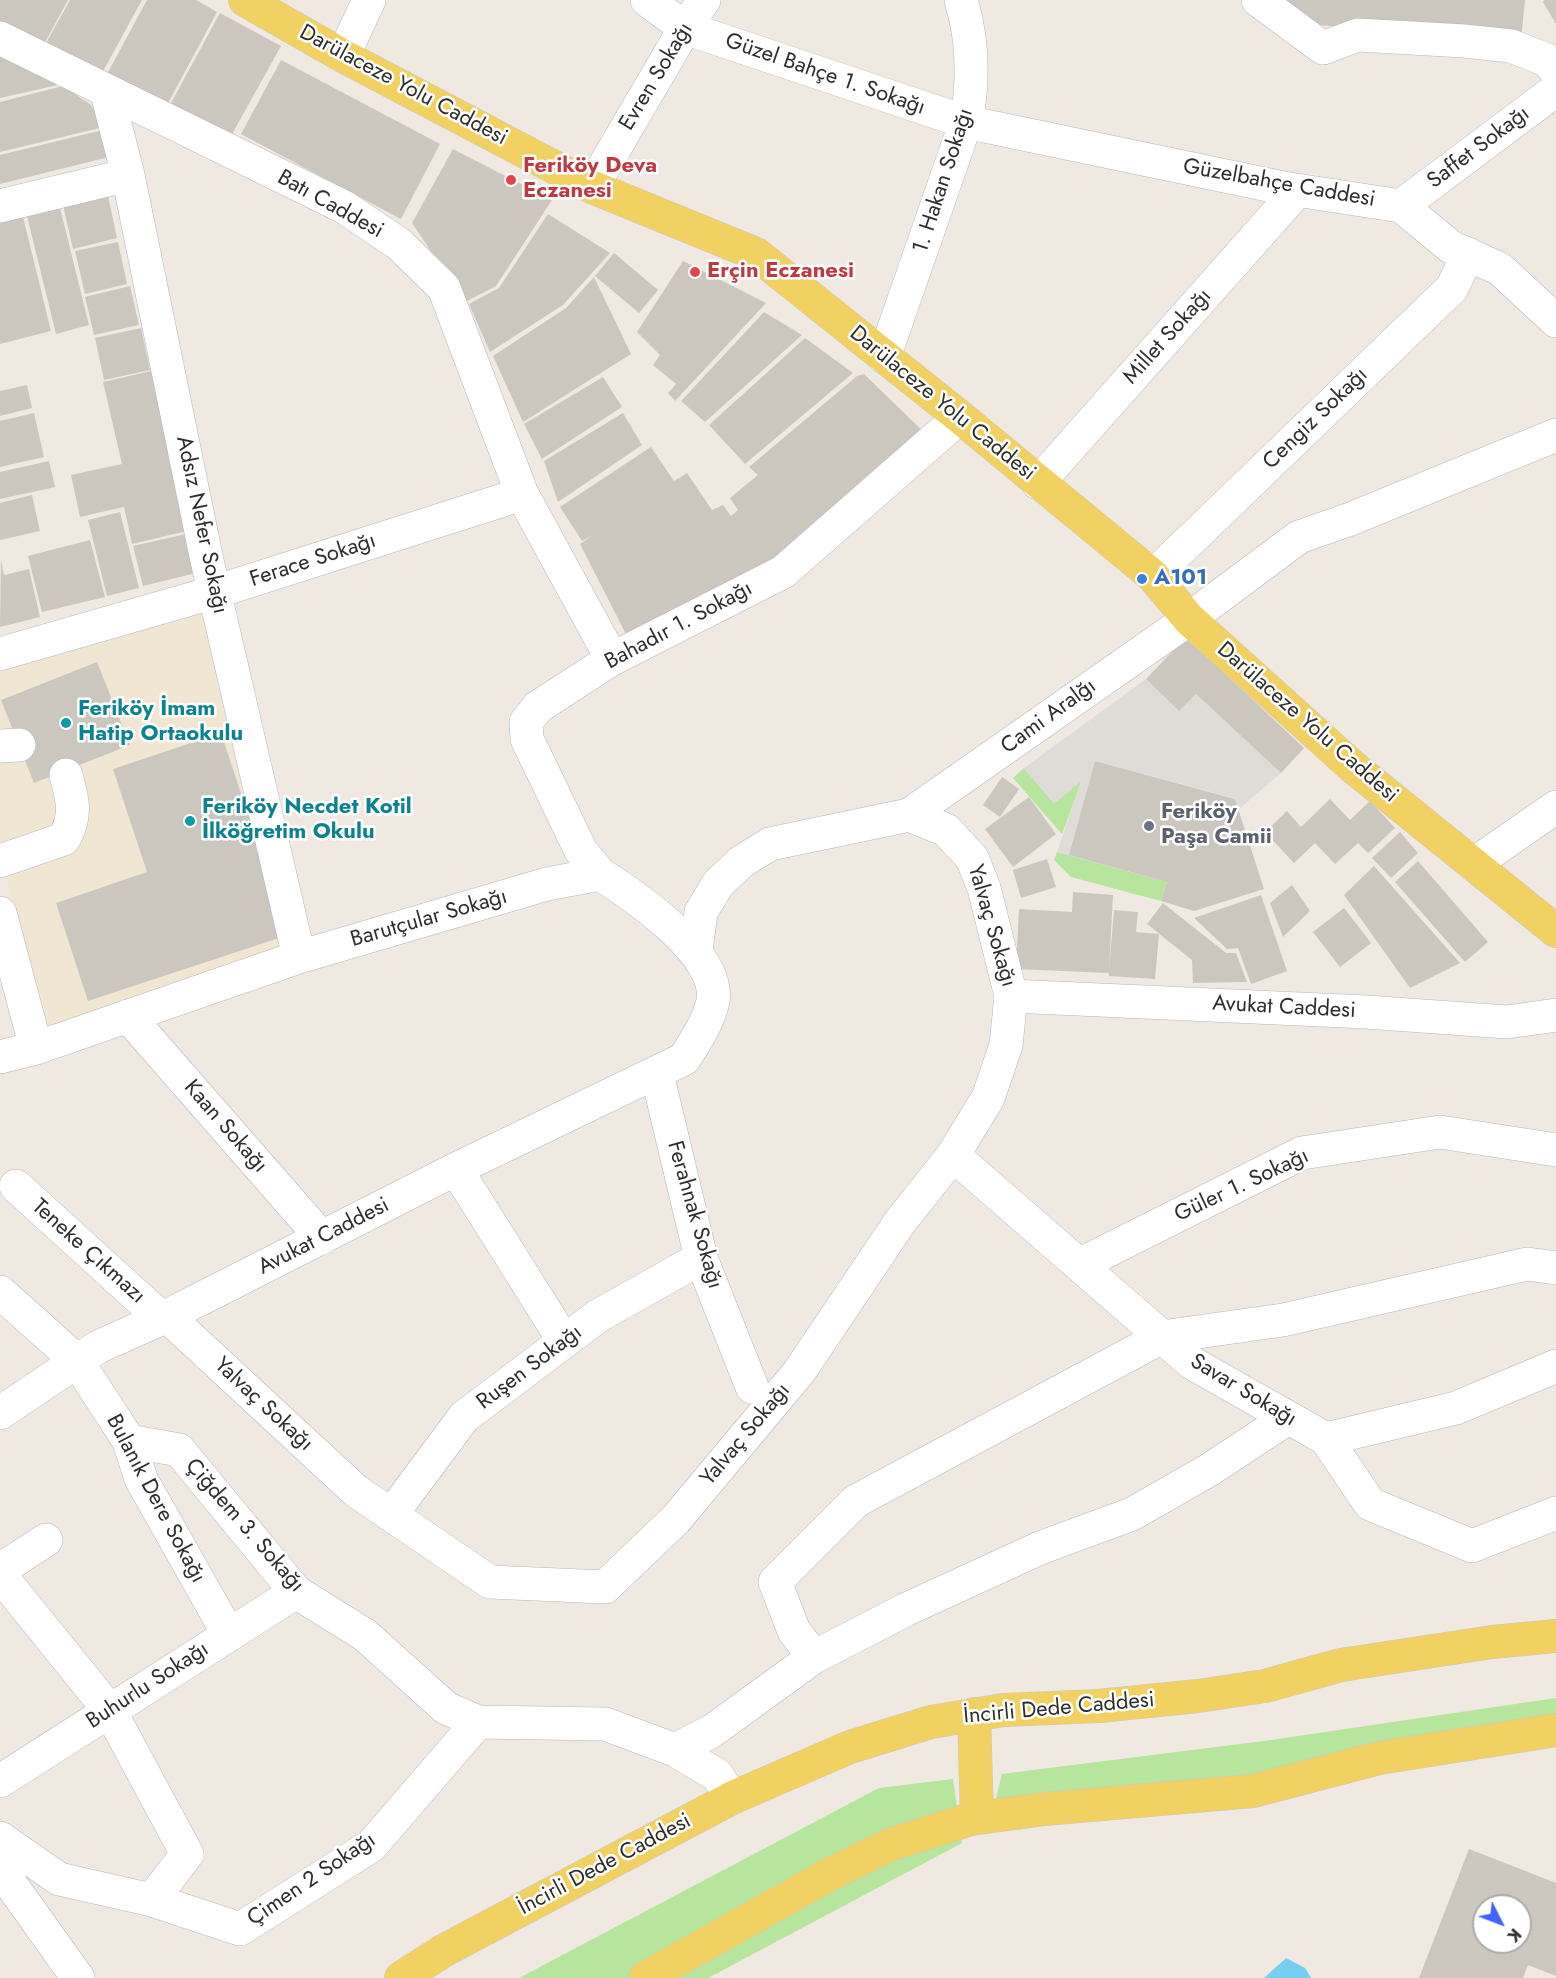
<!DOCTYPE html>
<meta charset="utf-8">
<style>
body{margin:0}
#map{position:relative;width:1556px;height:1978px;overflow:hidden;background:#efe9e1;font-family:Jost,sans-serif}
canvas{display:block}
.north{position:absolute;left:1472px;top:1894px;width:60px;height:60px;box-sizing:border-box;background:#fff;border:2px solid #ababab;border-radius:50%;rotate:132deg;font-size:16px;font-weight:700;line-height:24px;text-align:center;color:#2e2e2e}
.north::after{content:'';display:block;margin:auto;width:21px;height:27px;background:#4264fb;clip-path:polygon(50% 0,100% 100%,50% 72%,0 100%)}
</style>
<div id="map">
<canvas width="1556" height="1978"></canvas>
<div class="north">K</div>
</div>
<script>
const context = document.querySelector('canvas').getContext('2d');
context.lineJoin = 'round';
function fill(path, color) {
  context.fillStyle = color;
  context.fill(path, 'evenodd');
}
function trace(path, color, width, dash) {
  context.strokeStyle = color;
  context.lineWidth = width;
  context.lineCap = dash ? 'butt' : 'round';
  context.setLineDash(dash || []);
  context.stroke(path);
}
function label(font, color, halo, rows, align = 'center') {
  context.font = font + ' Jost,sans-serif';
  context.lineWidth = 5;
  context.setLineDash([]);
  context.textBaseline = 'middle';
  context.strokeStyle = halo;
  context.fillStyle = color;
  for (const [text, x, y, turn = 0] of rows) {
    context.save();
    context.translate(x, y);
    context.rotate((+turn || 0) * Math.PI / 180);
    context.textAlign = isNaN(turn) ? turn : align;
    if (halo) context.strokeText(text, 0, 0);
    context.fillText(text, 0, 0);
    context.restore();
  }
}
const education = new Path2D(`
 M205,608L293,955L51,1031L0,857V664Z`);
const green = new Path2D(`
 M1024,768L1054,803L1082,780L1062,834L1013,778Z
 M1057,852L1167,882L1161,901L1071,877L1054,860Z
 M1556,1698V1744L1457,1751L1018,1830L1002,1820L994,1807L1002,1774L1264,1741Z
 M953,1779L962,1843L708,1978H519L879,1788Z`);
const plaza = new Path2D(`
 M1146,679L1179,711L1196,694L1281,773L1239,809L1235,799L1230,797L1095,761L1069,855L1057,852L1081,781L1054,804L1024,768Z`);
const water = new Path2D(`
 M1286,1958L1305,1968L1311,1978H1264Z`);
const building = new Path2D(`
 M0,0H68L42,48L0,24Z
 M70,0H142L101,75L45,45Z
 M147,0H196L217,12L166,107L107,74Z
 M1272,0H1525L1521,40L1304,24Z
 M1544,0H1556V24L1543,2Z
 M220,13L281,46L231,136L171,103Z
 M0,56L58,85L0,98Z
 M281,60L440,144L401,219L241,134Z
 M63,86L91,105L104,127L0,152V102Z
 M103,130L109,157L0,184V155Z
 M453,149L552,200L496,286L465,302L412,223Z
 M108,196L117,238L73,249L63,205Z
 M60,208L89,325L56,334L27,216Z
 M548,214L610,253L563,305L490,352L469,304L499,288Z
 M23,217L51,331L0,344V222Z
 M118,242L127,284L85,294L75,251Z
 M614,253L658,290L639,313L595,276Z
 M683,261L766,303L675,401L668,393L676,384L653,365L660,355L637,332Z
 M594,277L631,354L523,422L493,356L566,308Z
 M130,286L139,325L94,335L85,297Z
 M764,312L802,335L705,422L681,401Z
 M141,328L150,370L104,380L95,338Z
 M805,338L853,373L745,464L709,425Z
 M151,371L187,531L132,544L124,507L80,517L71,475L122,464L103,382Z
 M864,374L928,436L781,558L629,640L580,544L593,535L582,541L560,507L651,447L674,481L687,473L712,510L723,505L731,516L738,510L730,498L758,475L749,467L857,376Z
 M603,377L622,407L542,459L524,424Z
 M27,385L32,408L0,416V391Z
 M34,413L44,457L0,467V421Z
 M623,413L642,445L558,502L544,461Z
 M49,461L55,487L0,499V472Z
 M32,495L40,531L0,540V503Z
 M120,512L139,588L107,596L88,520Z
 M186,534L196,573L143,586L133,546Z
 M90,540L105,597L42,612L28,556Z
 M1,560L4,575L29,569L40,617L0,627Z
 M1186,637L1304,748L1281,773L1196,694L1179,711L1146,679Z
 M97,662L130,745L34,783L1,700Z
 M221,733L288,935L88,1001L56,903L147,872L113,769Z
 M1095,761L1235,799L1264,889L1194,911L1161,901L1167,882L1069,855Z
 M1002,777L1019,789L1000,817L983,805Z
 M1029,797L1056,834L1013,867L985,829Z
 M1330,799L1350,820L1370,801L1395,828L1368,853L1358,843L1335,864L1315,843L1294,863L1265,832L1287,811L1301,827Z
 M1400,832L1418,853L1391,878L1372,858Z
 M1047,859L1056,887L1021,898L1013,870Z
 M1418,861L1488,942L1465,962L1395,882Z
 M1374,866L1460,963L1410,988L1344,895Z
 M1292,885L1310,911L1283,937L1270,903Z
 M1073,892L1113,895L1109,969L1114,910L1138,912L1136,932L1159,934L1155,979L1109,976V973L1016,969L1019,909L1072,912Z
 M1261,895L1287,971L1251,984L1238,948L1227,949L1194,918Z
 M1163,903L1226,953H1236L1247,982L1193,983L1192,960L1147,924Z
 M1344,908L1371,943L1340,967L1313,932Z
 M1469,1849L1556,1883V1976L1528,1965L1523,1978H1419ZM1484,1906H1520V1942H1484Z`);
const minor = new Path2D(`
 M647,0L685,28L966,122L1283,188L1401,206L1451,247L1500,269L1556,321
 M1258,0L1323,48L1358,35L1464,41L1511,46L1547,60L1556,71
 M0,38L344,207L399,244L444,288L522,494L612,659
 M343,56L369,0
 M107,93L128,175L206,556L299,957
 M592,187L685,28L704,0
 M0,206L128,175
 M1401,206L1556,90
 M884,357L966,122C974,81 973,40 961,0
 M1038,483L1297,191
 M1153,576L1452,288L1468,254
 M0,654L215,592L522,494
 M0,746L19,745
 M0,861L64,839C77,815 73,801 66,775
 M1474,864L1556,807
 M600,874L581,851L527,739L526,722L538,707L612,659L783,572L960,417
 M0,913L36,1048
 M696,951L701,912L718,884L741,862L770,844L909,815L1189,619L1299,537L1348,520L1556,435
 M1011,996L1366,1012L1507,1022L1556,1015
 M128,1016L322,1238
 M0,1057L36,1048L299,957L547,884L600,874C633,895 721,954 713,1001C709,1021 695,1042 684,1059L456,1169L167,1316L98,1347L0,1413
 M657,1074L701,1258L752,1387
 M953,1155L1192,1363L1326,1439L1370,1504L1472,1546L1556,1513
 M456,1169L564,1341
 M16,1186L161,1318
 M1079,1265L1302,1153L1440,1132L1556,1150
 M0,1292L77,1361L129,1441L141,1479L229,1635
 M167,1316L356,1491L490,1582L605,1587L676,1519L799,1372L900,1222L953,1155L988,1098L1006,1045L1011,996L984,888L972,858L946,830L909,815
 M1326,1439L1456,1408L1556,1366
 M129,1441L179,1450L296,1592L365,1635L446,1708L478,1722L605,1724L675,1750L717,1775L732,1798
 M391,1515L464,1417L598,1316L701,1258
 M0,1570L46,1540
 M0,1575L110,1711L187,1854L152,1900
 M814,1657L794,1631L775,1582L856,1501L1162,1337L1283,1320L1527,1264L1556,1268
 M675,1750L712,1731L814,1657L907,1609L1040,1548L1132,1514L1209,1470L1288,1418
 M0,1781L296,1592
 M0,1838L59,1879L152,1900L240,1929L371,1846L478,1722
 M0,1869L78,1978`);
const major = new Path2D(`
 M245,0L343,56L592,187L756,254L960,417L1153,576L1189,619L1353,767L1556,931
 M974,1714L977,1818
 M401,1978L443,1951L732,1798L850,1747L931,1722L1003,1710L1099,1706L1198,1696L1265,1686L1341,1665L1492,1642L1556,1636
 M645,1978L832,1873L892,1844L971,1819L1044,1809L1253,1791L1379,1758L1556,1730`);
const markers = [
 [511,180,6,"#e0444e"],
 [695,272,6,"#e0444e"],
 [1142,579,6,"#3f7fe0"],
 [66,723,6,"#0f9aa8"],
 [190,821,6,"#0f9aa8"],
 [1149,826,6,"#6b7280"]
];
const streetNames = [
 ["Güzel Bahçe 1. Sokağı",825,75,19],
 ["Evren Sokağı",657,77,-59],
 ["Darülaceze Yolu Caddesi",403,86,28],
 ["Saffet Sokağı",1479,148,-37],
 ["1. Hakan Sokağı",944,181,-72],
 ["Güzelbahçe Caddesi",1279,184,10],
 ["Batı Caddesi",330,205,29],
 ["Millet Sokağı",1168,337,-48],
 ["Darülaceze Yolu Caddesi",942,404,39],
 ["Cengiz Sokağı",1316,419,-44],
 ["Adsız Nefer Sokağı",201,525,78],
 ["Ferace Sokağı",313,561,-18],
 ["Bahadır 1. Sokağı",679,626,-28],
 ["Cami Aralğı",1049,717,-36],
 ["Darülaceze Yolu Caddesi",1307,723,41],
 ["Barutçular Sokağı",429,919,-16],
 ["Yalvaç Sokağı",991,926,74],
 ["Avukat Caddesi",1284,1008,3],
 ["Kaan Sokağı",225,1127,49],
 ["Güler 1. Sokağı",1242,1186,-25],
 ["Ferahnak Sokağı",694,1215,74],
 ["Avukat Caddesi",324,1237,-27],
 ["Teneke Çıkmazı",88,1252,42],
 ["Ruşen Sokağı",530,1368,-37],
 ["Savar Sokağı",1243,1391,31],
 ["Yalvaç Sokağı",263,1405,43],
 ["Yalvaç Sokağı",746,1435,-50],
 ["Bulanık Dere Sokağı",155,1499,62],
 ["Çiğdem 3. Sokağı",244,1526,49],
 ["Buhurlu Sokağı",148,1686,-33],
 ["İncirli Dede Caddesi",1059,1709,-5],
 ["İncirli Dede Caddesi",605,1865,-28],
 ["Çimen 2 Sokağı",312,1880,-34]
];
const healthNames = [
 ["Feriköy Deva",523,167],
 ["Eczanesi",523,192],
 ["Erçin Eczanesi",707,272]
];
const shopNames = [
 ["A101",1154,579]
];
const cultureNames = [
 ["Feriköy İmam",78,710],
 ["Hatip Ortaokulu",78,735],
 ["Feriköy Necdet Kotil",202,808],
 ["İlköğretim Okulu",202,833]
];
const worshipNames = [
 ["Feriköy",1161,813],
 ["Paşa Camii",1161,838]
];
fill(education, '#f0e6d1');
fill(green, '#b6e59e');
fill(plaza, '#dfdcd8');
fill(water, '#75cff0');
fill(building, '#cbc7bf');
trace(minor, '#b4b7c1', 34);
trace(major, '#c9c9c9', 34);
trace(minor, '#fff', 33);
trace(major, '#f2d163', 33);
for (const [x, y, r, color] of markers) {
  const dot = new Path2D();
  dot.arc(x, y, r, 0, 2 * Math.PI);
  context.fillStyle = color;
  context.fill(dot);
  trace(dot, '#fff', 2);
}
label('22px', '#2e2e2e', '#fff', streetNames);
label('bold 22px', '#be3a42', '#fff', healthNames, 'left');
label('bold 22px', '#366cbe', '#fff', shopNames, 'left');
label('bold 22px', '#0d838f', '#fff', cultureNames, 'left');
label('bold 22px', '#5b616d', '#fff', worshipNames, 'left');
</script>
